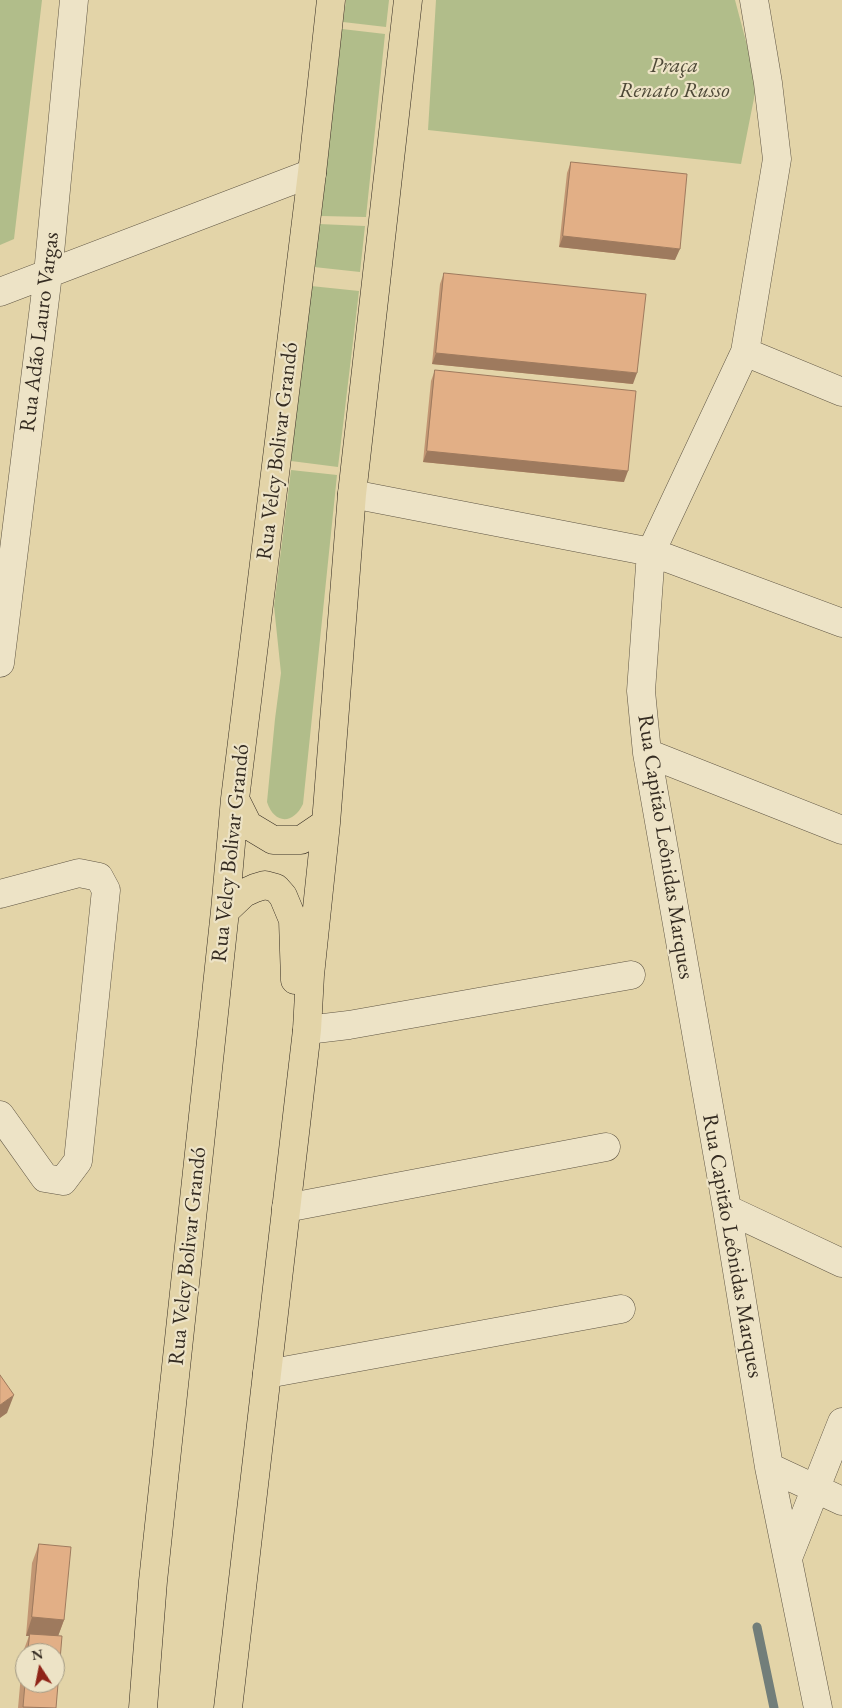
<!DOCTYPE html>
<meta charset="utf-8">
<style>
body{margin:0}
#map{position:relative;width:842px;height:1708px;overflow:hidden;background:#e3d4a8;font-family:"EB Garamond",serif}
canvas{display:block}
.north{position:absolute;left:15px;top:1643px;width:50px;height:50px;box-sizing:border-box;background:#ede3c6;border:1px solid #a39a84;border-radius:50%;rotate:349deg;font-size:14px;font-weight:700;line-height:20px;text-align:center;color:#352c22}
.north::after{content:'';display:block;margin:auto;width:18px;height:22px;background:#8f2418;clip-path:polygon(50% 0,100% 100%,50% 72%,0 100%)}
</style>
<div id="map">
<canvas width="842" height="1708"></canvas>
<div class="north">N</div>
</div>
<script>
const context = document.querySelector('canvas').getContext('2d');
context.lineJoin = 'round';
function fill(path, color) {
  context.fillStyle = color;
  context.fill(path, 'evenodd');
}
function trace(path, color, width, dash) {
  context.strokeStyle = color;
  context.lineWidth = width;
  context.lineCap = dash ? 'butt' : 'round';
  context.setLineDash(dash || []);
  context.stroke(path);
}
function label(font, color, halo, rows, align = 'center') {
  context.font = font + ' "EB Garamond",serif';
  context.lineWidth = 4.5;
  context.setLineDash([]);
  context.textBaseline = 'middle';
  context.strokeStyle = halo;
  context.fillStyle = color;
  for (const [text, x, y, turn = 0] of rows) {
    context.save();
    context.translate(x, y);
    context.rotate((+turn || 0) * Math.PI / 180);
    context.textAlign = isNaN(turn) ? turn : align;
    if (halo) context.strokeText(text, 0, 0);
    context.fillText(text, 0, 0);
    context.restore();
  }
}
const green = new Path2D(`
 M0,0H42L14,239L0,245Z
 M346,0H389L386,27L343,22Z
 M436,0H735L757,83L741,164L428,130Z
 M342,29L385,34L366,217L321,216Z
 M319,224L365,226L360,272L314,267Z
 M311,286L359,291L338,467L291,461Z
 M291,470L337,475L303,804C293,825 274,824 267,802L275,719L281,673L274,606Z`);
const stream = new Path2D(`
 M757,1627L774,1708`);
const minor = new Path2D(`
 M754,0L768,83L777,159L745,352L651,552L641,691L647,753L727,1209L769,1467L818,1708
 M0,292L312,173
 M745,352L842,392
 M352,494L651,552L842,623
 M0,663L48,274L74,0
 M647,753L842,830
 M0,894L79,873L99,877L106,890L78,1161L63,1181L45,1178L0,1115
 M307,1030L349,1025L631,975
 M286,1208L606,1147
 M727,1209L842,1263
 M267,1374L621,1309
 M769,1467L842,1501
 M788,1558L842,1422`);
const major = new Path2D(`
 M235,799L248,825L273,840H301L326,823
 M225,911L244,893L255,888L265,885L276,888L283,896L293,920L295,980
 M143,1708L153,1581L225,911L235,799L312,173L331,0
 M228,1708L307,1030L310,975L326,823L352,494L408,0`);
const wall = new Path2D(`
 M571,162L675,260L559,247L567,173Z
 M444,273L633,384L432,364L440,284Z
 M435,370L624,482L423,462L431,381Z
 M39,1544L64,1620L58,1636L56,1708H18L23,1652L29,1636H26L32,1563ZM25,1653H55L25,1683Z`);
const shadedWall = new Path2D(`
 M563,236L680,249L675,260L559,247Z
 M436,353L637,373L633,384L432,364Z
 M427,451L628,471L624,482L423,462Z
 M14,1395L7,1413L0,1418V1405Z
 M32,1617L64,1620L57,1639L30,1634L29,1636H26Z`);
const building = new Path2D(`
 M571,162L687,174L680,249L563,236Z
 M444,273L646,294L637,373L436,353Z
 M435,370L636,391L628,471L427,451Z
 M0,1375L14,1395L0,1405Z
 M39,1544L71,1547L64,1620L32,1617Z
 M30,1634L62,1636L56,1708L23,1707L25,1683H55V1653H28Z`);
const parkNames = [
 ["Praça",674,66],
 ["Renato Russo",674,91]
];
const streetNames = [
 ["Rua Adão Lauro Vargas",40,332,-83],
 ["Rua Velcy Bolivar Grandó",278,451,-83],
 ["Rua Capitão Leônidas Marques",665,847,81],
 ["Rua Velcy Bolivar Grandó",231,853,-84],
 ["Rua Capitão Leônidas Marques",732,1246,80],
 ["Rua Velcy Bolivar Grandó",188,1256,-84]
];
fill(green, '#b1bd8a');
trace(stream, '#727e7a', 9);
trace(minor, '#605644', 29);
trace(major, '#352c22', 29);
trace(minor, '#ede3c6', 28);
trace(major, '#e3d4a8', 28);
fill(wall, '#c29673');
fill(shadedWall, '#9e7a5e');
fill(building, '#e2af86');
trace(building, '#9e7a5e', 1);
label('italic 22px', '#4e4937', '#ede3c6', parkNames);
label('22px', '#352c22', '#ede3c6', streetNames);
</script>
